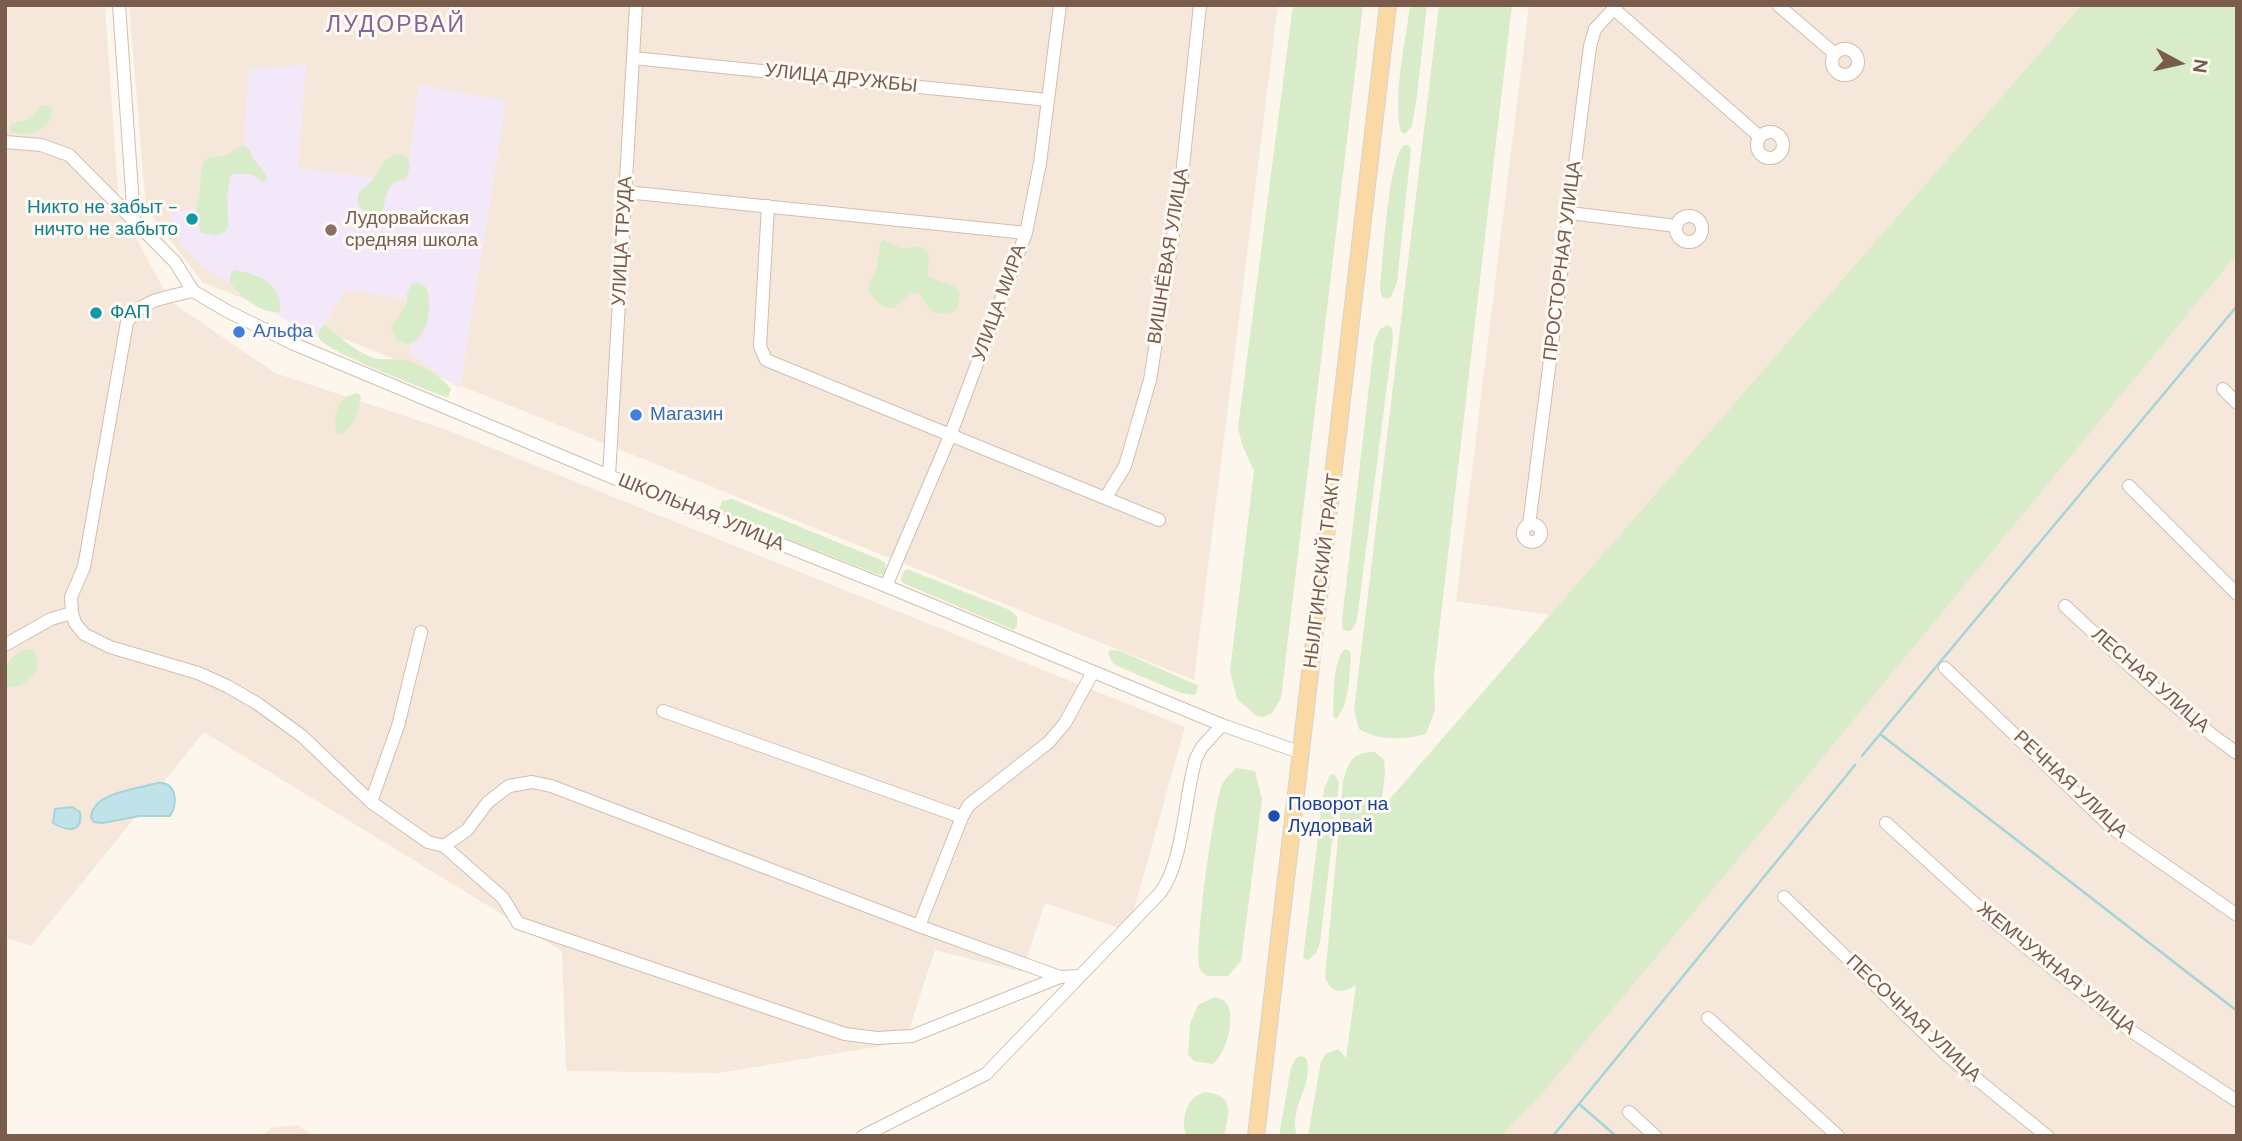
<!DOCTYPE html>
<meta charset="utf-8">
<style>
body{margin:0}
#map{position:relative;width:2242px;height:1141px;overflow:hidden;background:#fdf6ec;font-family:"DM Sans",sans-serif}
canvas{display:block}
.frame{position:absolute;inset:0;border:7px solid #7a5c4d;pointer-events:none}
.north{position:absolute;left:2144px;top:28px;width:70px;height:70px;-webkit-text-stroke:5px #fffaf3;paint-order:stroke;rotate:98deg;font-size:19px;font-weight:700;line-height:28px;text-align:center;color:#7a5c4d}
.north::after{content:'';display:block;margin:auto;width:24px;height:32px;background:#7a5c4d;clip-path:polygon(50% 0,100% 100%,50% 72%,0 100%)}
</style>
<div id="map">
<canvas width="2242" height="1141"></canvas>
<div class="frame"></div>
<div class="north">N</div>
</div>
<script>
const context = document.querySelector('canvas').getContext('2d');
context.lineJoin = 'round';
function fill(path, color) {
  context.fillStyle = color;
  context.fill(path, 'evenodd');
}
function trace(path, color, width, dash) {
  context.strokeStyle = color;
  context.lineWidth = width;
  context.lineCap = dash ? 'butt' : 'round';
  context.setLineDash(dash || []);
  context.stroke(path);
}
function label(font, color, halo, rows, align = 'center') {
  context.font = font + ' "DM Sans",sans-serif';
  context.lineWidth = 6;
  context.setLineDash([]);
  context.textBaseline = 'middle';
  context.strokeStyle = halo;
  context.fillStyle = color;
  for (const [text, x, y, turn = 0] of rows) {
    context.save();
    context.translate(x, y);
    context.rotate((+turn || 0) * Math.PI / 180);
    context.textAlign = isNaN(turn) ? turn : align;
    if (halo) context.strokeText(text, 0, 0);
    context.fillText(text, 0, 0);
    context.restore();
  }
}
const residential = new Path2D(`
 M5,5H105L119,206L170,301L275,373L447,430L1185,727L1128,931L1045,903L1022,972L935,950L905,1042L719,1073L566,1071L562,951L204,732L31,946L5,937Z
 M129,5H1278L1194,680L202,282L146,208Z
 M1529,5H2237V1136H1339L1384,812L1549,615L1456,601Z
 M297,1125L315,1136H261L272,1128Z`);
const education = new Path2D(`
 M306,65L298,168L406,182L419,85L506,101L460,389L409,353L415,301L346,289L315,339L201,265L182,245L169,215L201,205L242,165L249,69Z`);
const green = new Path2D(`
 M1293,5H1363L1281,698L1272,713L1264,717L1257,716L1237,699L1230,671L1254,471L1242,444L1238,428Z
 M1410,5H1427L1417,96L1412,126L1405,134L1401,132C1392,99 1406,40 1410,5Z
 M1439,5H1512L1434,675L1435,710L1426,734C1405,740 1378,741 1359,729L1354,710Z
 M2082,5H2237V254L1790,797L1544,1091L1501,1136H1308L1321,1061L1326,1054L1338,1049L1346,1058L1356,985C1343,993 1333,995 1325,978L1343,782C1348,762 1352,752 1375,752L1384,760L1385,773L1381,809Z
 M42,105L52,107C53,130 31,136 12,133L9,128L11,124L29,119Z
 M244,145L251,151V156L266,174L267,179L263,182L251,174H231L227,195L228,227L226,231L216,236L201,233L195,213L200,194L201,170L204,161L208,158L228,155L239,146Z
 M1404,145H1409L1411,150L1397,283L1391,297L1387,299L1382,297L1380,288C1383,262 1388,159 1404,145Z
 M397,154L407,156L410,166L406,178C385,185 388,191 383,210C371,217 352,209 359,193C362,187 371,184 375,177C382,166 382,159 397,154Z
 M884,240L901,248L921,247L929,254L928,274L931,278L955,286L960,294L957,309C935,320 929,311 920,293C909,291 902,301 894,308C880,307 876,302 868,290L872,276L877,268L880,244Z
 M236,270C260,275 283,284 280,312C260,314 239,295 229,281L232,272Z
 M417,283L426,287C433,303 429,340 408,344L398,341L391,328L407,303V293L412,284Z
 M325,325C339,336 353,350 371,357C382,361 393,358 404,360C420,363 441,376 451,389L448,397L443,396C425,389 324,351 319,338C316,332 320,329 325,325Z
 M1388,325L1392,328L1393,338L1357,620L1353,629L1348,631L1343,630L1342,620L1374,343L1380,329Z
 M357,393L361,396C359,411 353,432 337,435C332,416 337,397 357,393Z
 M732,499L881,560L885,563L886,572L882,575L877,574L723,514L719,510L722,501Z
 M907,569L1010,610L1017,617V626L1014,630L905,584L901,581L903,572Z
 M25,649L34,651C47,672 24,688 5,688C5,664 4,662 25,649Z
 M1345,649L1350,651L1351,656C1349,676 1350,704 1336,719L1333,716C1334,699 1332,660 1345,649Z
 M1110,650L1120,651L1199,686L1195,695L1181,693L1117,666L1113,663L1108,654Z
 M1236,768L1255,771L1262,800L1241,961L1228,976H1207C1205,974 1201,972 1200,969C1193,954 1214,802 1222,785C1225,779 1231,773 1236,768Z
 M1334,774L1339,782L1320,943L1316,953L1308,960L1303,958L1324,789L1330,775Z
 M1215,997C1220,999 1226,1000 1228,1006C1235,1021 1226,1054 1213,1064L1194,1061L1188,1054L1190,1024L1198,1005Z
 M1301,1056L1306,1058C1315,1086 1288,1105 1297,1136H1279L1291,1067L1296,1058Z
 M1205,1092C1234,1096 1229,1109 1225,1133L1223,1136H1186C1181,1119 1186,1097 1205,1092Z`);
const water = new Path2D(`
 M157,783C176,781 179,803 170,816H140L102,823L94,822L91,818C92,792 138,789 157,783Z
 M72,807L80,812C83,834 67,831 53,823L55,809Z`);
const stream = new Path2D(`
 M2237,306L1880,734L2237,1011
 M1862,756L1880,734
 M1553,1136L1579,1104
 M1616,1136L1579,1104L1855,765`);
const minor = new Path2D(`
 M119,5L134,220
 M1778,5L1835,54
 M1614,9L1760,137
 M1832 62a13 13 0 1 1 26 0a13 13 0 1 1-26 0Z
 M633,58L1048,100
 M1757 145a13 13 0 1 1 26 0a13 13 0 1 1-26 0Z
 M5,142L41,145L69,155L175,262L193,291L227,311L294,344L609,476L886,586L1222,725L1302,753
 M626,192L1026,233
 M768,206L760,346L766,360L1159,520
 M1570,213L1676,226
 M1676 229a13 13 0 1 1 26 0a13 13 0 1 1-26 0Z
 M193,291C168,297 142,299 127,322L84,567L71,597L72,613L75,623L84,634L110,647L198,673L227,686L258,704L302,736L371,802L428,842L444,846L467,830L488,802L509,786L532,782L551,786L919,926L1060,977
 M2223,389L2237,403
 M609,476L636,5
 M2129,486L2237,594
 M1106,497L1125,466L1150,380L1181,185L1200,5
 M1523 533a9 9 0 1 1 18 0a9 9 0 1 1-18 0Z
 M1529,525L1590,46L1595,29L1617,5
 M886,586L950,436L1026,233L1040,163L1060,5
 M2065,606C2120,657 2175,710 2237,753
 M5,645L51,619L72,613
 M1945,668L2112,828L2237,915
 M663,711L962,817
 M371,802L398,726L421,632
 M1886,823L1994,921L2128,1029L2237,1101
 M444,846L503,898L518,923L845,1034L877,1038L912,1036L1060,977L1079,976
 M1784,897L1947,1055L2047,1136
 M919,926L962,817L969,805L1049,742L1065,723L1093,672
 M1708,1018L1838,1136
 M1629,1112L1655,1136
 M863,1136L986,1074L1160,893C1184,861 1184,798 1196,758L1202,747L1222,725`);
const major = new Path2D(`
 M1256,1136L1388,5`);
const markers = [
 [192,219,7,"#0f9aa8"],
 [331,230,7,"#8d6e63"],
 [96,313,7,"#0f9aa8"],
 [239,332,7,"#3f7fe0"],
 [636,415,7,"#3f7fe0"],
 [1274,816,7,"#1a4fb4"]
];
const streetNames = [
 ["УЛИЦА ДРУЖБЫ",841,79,6],
 ["УЛИЦА ТРУДА",623,241,-87],
 ["ВИШНЁВАЯ УЛИЦА",1169,256,-81],
 ["ПРОСТОРНАЯ УЛИЦА",1563,261,-83],
 ["УЛИЦА МИРА",1000,303,-70],
 ["ШКОЛЬНАЯ УЛИЦА",701,513,22],
 ["НЫЛГИНСКИЙ ТРАКТ",1323,571,-83],
 ["ЛЕСНАЯ УЛИЦА",2150,681,41],
 ["РЕЧНАЯ УЛИЦА",2070,785,43],
 ["ЖЕМЧУЖНАЯ УЛИЦА",2056,969,39],
 ["ПЕСОЧНАЯ УЛИЦА",1913,1019,43]
];
const cultureNames = [
 ["Никто не забыт -",178,208],
 ["ничто не забыто",178,230],
 ["ФАП",110,313,"left"]
];
const educationNames = [
 ["Лудорвайская",345,219],
 ["средняя школа",345,241]
];
const shopNames = [
 ["Альфа",253,332],
 ["Магазин",650,415]
];
const transitNames = [
 ["Поворот на",1288,805],
 ["Лудорвай",1288,827]
];
const quarterNames = [
 ["ЛУДОРВАЙ",396,26]
];
fill(residential, '#f5e8da');
fill(education, '#f3e8fa');
fill(green, '#d8ecc9');
fill(water, '#bfe3e8');
trace(water, '#a5d3da', 2);
trace(stream, '#a5d3da', 2.5);
trace(minor, '#d1beb0', 14);
trace(major, '#dad1cd', 18);
trace(minor, '#fff', 12);
trace(major, '#fbd9a5', 16);
for (const [x, y, r, color] of markers) {
  const dot = new Path2D();
  dot.arc(x, y, r, 0, 2 * Math.PI);
  context.fillStyle = color;
  context.fill(dot);
  trace(dot, '#fffaf3', 2.5);
}
label('19px', '#7a5c4d', '#fffaf3', streetNames);
label('19px', '#0d838f', '#fffaf3', cultureNames, 'right');
label('19px', '#785e54', '#fffaf3', educationNames, 'left');
label('19px', '#366cbe', '#fffaf3', shopNames, 'left');
label('19px', '#164399', '#fffaf3', transitNames, 'left');
context.letterSpacing = '2px';
label('23px', '#846695', '#fffaf3', quarterNames);
context.letterSpacing = '0px';
</script>
